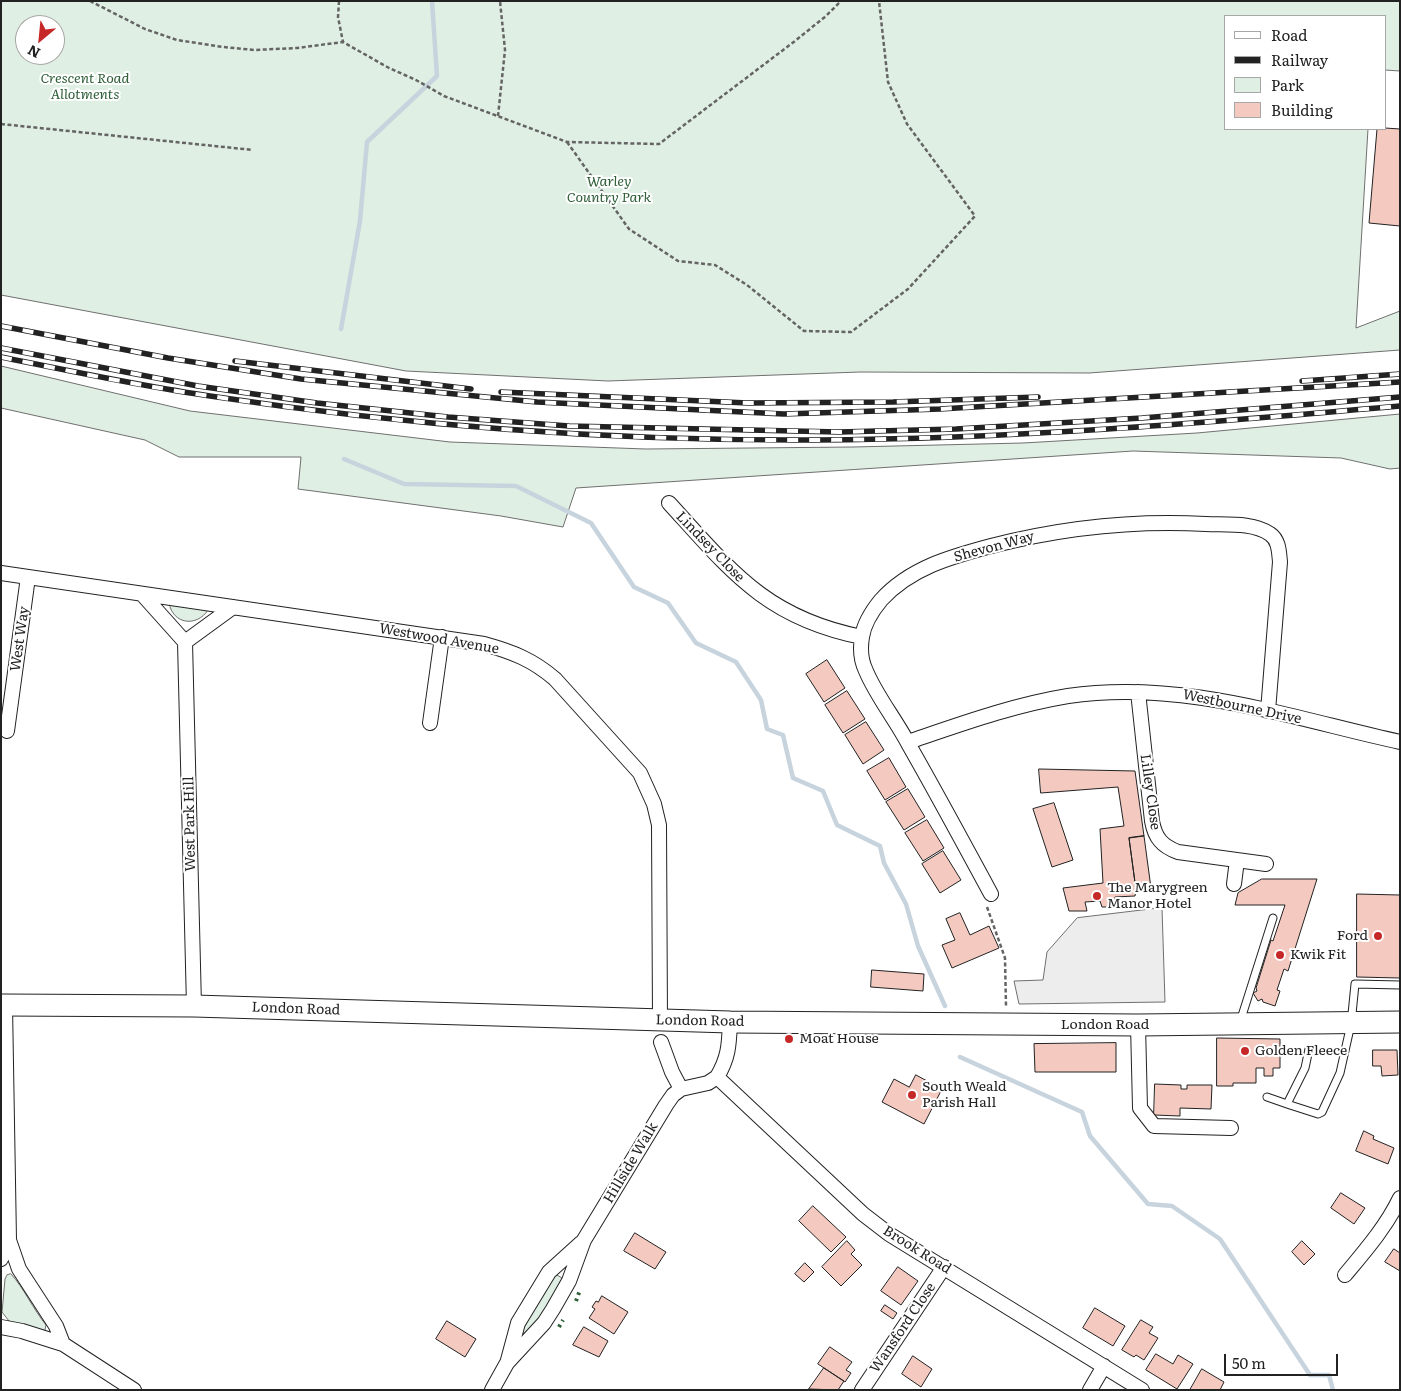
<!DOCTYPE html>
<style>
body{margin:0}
#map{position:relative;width:1401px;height:1391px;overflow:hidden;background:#fff;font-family:Literata,serif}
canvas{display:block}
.frame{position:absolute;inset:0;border:2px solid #222;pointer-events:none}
.legend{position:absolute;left:1224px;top:15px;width:162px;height:115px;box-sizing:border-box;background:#fff;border:1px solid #a7a7a7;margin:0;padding:6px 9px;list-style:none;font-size:15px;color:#222}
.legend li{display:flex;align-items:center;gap:10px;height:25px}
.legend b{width:25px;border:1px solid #a7a7a7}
.north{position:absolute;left:15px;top:15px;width:50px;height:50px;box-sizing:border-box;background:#fff;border:1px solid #a7a7a7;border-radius:50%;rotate:208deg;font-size:14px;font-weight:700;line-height:20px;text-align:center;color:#222}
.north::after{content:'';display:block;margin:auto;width:18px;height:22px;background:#c62828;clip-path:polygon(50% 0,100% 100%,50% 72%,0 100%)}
.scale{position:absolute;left:1224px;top:1354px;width:114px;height:22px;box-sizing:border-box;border:2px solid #222;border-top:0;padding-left:6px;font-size:15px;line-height:18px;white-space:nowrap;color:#222;-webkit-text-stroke:4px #fff;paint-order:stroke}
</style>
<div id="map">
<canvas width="1401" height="1391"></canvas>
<div class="frame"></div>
<ul class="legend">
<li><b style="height:6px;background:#fff"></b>Road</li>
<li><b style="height:6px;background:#222"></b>Railway</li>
<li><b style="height:14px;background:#e0efe3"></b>Park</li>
<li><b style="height:14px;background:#f3c9c0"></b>Building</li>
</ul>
<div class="north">N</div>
<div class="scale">50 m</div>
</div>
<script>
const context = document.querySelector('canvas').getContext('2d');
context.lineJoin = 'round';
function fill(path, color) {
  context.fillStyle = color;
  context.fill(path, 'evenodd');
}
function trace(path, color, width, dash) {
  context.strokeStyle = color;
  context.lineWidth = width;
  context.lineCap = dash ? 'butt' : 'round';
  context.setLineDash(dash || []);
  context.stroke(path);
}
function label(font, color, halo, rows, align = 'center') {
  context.font = font + ' Literata,serif';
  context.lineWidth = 4;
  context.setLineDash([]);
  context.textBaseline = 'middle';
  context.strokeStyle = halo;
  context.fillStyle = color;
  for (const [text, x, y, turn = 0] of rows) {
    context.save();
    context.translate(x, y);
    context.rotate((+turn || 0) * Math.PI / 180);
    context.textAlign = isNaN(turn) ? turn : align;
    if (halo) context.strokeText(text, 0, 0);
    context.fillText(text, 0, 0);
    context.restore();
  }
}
const green = new Path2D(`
 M1,1H1400V71L1385,70V16H1225V129H1368L1356,328L1400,311V350L1089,373L860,372L608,381L406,371L1,295ZM25,25H55V55H25Z
 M1,366L190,411L450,442L646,449L853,447L1023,443L1197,433L1400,414V468L1390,469L1341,458L1133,451L576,488L563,527L501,516L298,489L301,457H179L145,440L1,408Z
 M169,603L208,610C197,627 173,625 169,603Z
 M11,1274C24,1288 33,1309 46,1325L45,1330L42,1331L9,1321L2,1312L5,1279L7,1275Z
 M557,1275L562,1278L555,1297L520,1347L522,1325L543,1290Z`);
const parking = new Path2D(`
 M1162,908L1165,1002L1019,1004L1014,981L1043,980L1047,952L1077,918Z`);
const stream = new Path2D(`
 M341,329L360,221L367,142L437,76L432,1
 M344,459L404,484L516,486L591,523L634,587L668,603L696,643L736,662L761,700L767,729L783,735L793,778L823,791L837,825L880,846L884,863L906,904L918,946L945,1006
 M960,1057L1082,1112L1090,1136L1148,1204L1172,1206L1220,1239L1310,1375H1329L1333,1390`);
const building = new Path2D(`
 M1385,128L1400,129V226L1369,223L1377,129Z
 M827,660L845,688L824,702L806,674Z
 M847,691L865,719L843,733L825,705Z
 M866,722L884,750L863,764L845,735Z
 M889,758L906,787L885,800L867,771Z
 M1039,769L1135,771L1144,836L1129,838L1136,890L1135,896L1115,897V907H1102L1100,901L1085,902L1087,911H1069L1063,888L1103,883L1100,829L1124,826L1118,787L1041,793Z
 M908,789L925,817L904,830L886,802Z
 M1054,803L1073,860L1052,867L1033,809Z
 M927,820L944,848L923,861L905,833Z
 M1144,836L1151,888L1136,890L1129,838Z
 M943,851L961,880L940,893L922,864Z
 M1262,879H1317L1288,971L1284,969L1277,990L1280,991L1275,1006L1263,1002L1262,999L1258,1001L1253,993L1257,991L1256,988L1271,940L1273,941L1285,905H1235L1238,893Z
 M1357,894L1400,895V978L1357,977Z
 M960,913L970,935L989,926L999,948L952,968L942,945L955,940L946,919Z
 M872,970L924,974L923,991L871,987Z
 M1217,1038L1280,1039V1068H1273V1076H1264V1068H1256V1083H1233V1086H1217Z
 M1116,1043V1072H1035L1034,1044Z
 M1373,1050H1397L1398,1075L1382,1076L1381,1066H1373Z
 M916,1075L942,1089L924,1124L882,1102L894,1079L909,1087Z
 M1155,1084L1181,1085V1089H1187V1085H1212L1211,1109L1180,1108V1116L1154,1115Z
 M1364,1131L1374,1136L1373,1139L1394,1148L1388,1164L1356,1151Z
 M1341,1193L1365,1208L1354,1224L1331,1208Z
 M813,1206L846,1237L831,1252L799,1221Z
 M635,1233L666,1252L655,1269L624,1251Z
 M847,1241L855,1250L851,1254L862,1265L841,1286L822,1267Z
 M1302,1241L1315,1254L1304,1265L1292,1252Z
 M1394,1249L1400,1253V1271L1385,1262Z
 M805,1263L814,1272L804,1282L795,1274Z
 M898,1267L918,1281L901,1305L881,1291Z
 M602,1296L628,1312L614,1334L589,1318L595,1309L592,1307L596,1301L598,1302Z
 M885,1305L897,1313L893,1319L881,1311Z
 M1095,1308L1125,1326L1113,1346L1083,1328Z
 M1141,1320L1153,1327L1149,1333L1158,1338L1144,1360L1136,1355L1134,1357L1122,1350Z
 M447,1321L476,1339L465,1357L436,1339Z
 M584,1327L608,1341L599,1357L573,1345Z
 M830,1347L852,1362L846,1370L851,1373L845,1382L818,1364Z
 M1156,1354L1173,1364L1178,1355L1193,1364L1177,1389L1146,1370Z
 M913,1356L932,1369L921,1387L902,1374Z
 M824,1368L844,1381L838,1390L809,1389Z
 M1202,1369L1224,1382L1220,1390H1190Z`);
const path = new Path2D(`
 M90,1L145,29L177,40L223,47L254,50L297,48L343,42L389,68L416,80L444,96L567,142L659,144L795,41L826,16L841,1
 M339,1L338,17L343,42
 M498,116L505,50L500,1
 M1,124L253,150
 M567,142L629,229L678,261L715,265L747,285L804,331L851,332L908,289L975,216L907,124L888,82L879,1
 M987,907L1005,958L1006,1006`);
const lane = new Path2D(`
 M1240,1022L1273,918
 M1309,1049L1305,1068L1288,1102L1290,1105L1318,1114L1322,1112L1340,1073L1351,1024L1355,984L1400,985
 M1267,1097L1290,1105`);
const street = new Path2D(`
 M669,503C731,571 766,618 862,637
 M1,573L484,644C513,652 533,660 555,679L640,773L654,804L659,825L660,1020
 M142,594L185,642L194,1006
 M185,642L233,607
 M1138,692L1152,821C1155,838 1162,846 1178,852L1266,864
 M430,723L442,637
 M7,731L28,577
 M908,742C961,724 1013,705 1068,696C1181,679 1291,718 1400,742
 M1234,884L1237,860
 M991,894C964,844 937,794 909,745C896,720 877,697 866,671C861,661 860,649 862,637C864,623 872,611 881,600C910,568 950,557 991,546C1061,528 1133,520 1206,524C1225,525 1253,522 1270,534C1279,540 1279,552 1280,562L1268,711
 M5,1005L9,1240L19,1269L56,1326L63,1344L134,1390
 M730,1022C729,1044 729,1057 717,1077L863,1214L889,1234L1142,1390
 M1138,1025L1140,1108L1154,1126L1231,1128
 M661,1042L672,1072L681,1089L708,1083L717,1077
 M1,1259L9,1240
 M1345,1275C1365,1251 1386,1227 1400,1198
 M1,1327L22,1331L63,1344
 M508,1360L518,1323L549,1272L581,1243
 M492,1390L507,1363L544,1323L553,1309L569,1281L584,1240L666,1105L673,1095L681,1089
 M862,1390L944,1267
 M1090,1390L1104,1366`);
const primary = new Path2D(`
 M1,1005L194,1006L730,1022L1138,1025L1400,1022`);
const rail = new Path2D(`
 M1,326L168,358L301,379L537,402L784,414L940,409L1400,382
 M1,348L198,386L317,403L448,417L569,426L839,432L956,429L1142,418L1400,397
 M1,357C70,371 140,386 210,396C410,426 612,441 815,440C1010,439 1205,423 1400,406
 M235,361L471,389
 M1302,381L1400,374
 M501,392L748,403L893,402L1038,397`);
const hedge = new Path2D(`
 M576,1301L580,1290
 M559,1327L563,1320`);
const markers = [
 [1097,896,5,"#c62828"],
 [1378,936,5,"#c62828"],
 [1280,955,5,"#c62828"],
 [789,1039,5,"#c62828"],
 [1245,1051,5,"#c62828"],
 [912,1095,5,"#c62828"]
];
const parkNames = [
 ["Crescent Road",85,79],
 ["Allotments",85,95],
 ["Warley",609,182],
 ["Country Park",609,198]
];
const streetNames = [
 ["Lindsey Close",710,547,46],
 ["Shevon Way",994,547,-15],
 ["West Way",20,639,-82],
 ["Westwood Avenue",439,639,10],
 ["Westbourne Drive",1242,707,12],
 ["Lilley Close",1150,792,82],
 ["West Park Hill",190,824,-91],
 ["London Road",296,1009,2],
 ["London Road",700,1021,1],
 ["London Road",1105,1025],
 ["Hillside Walk",631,1163,-59],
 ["Brook Road",917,1250,32],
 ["Wansford Close",903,1328,-56]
];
const poiNames = [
 ["The Marygreen",1107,888],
 ["Manor Hotel",1107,904],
 ["Ford",1368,936,"right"],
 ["Kwik Fit",1290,955],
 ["Moat House",799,1039],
 ["Golden Fleece",1255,1051],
 ["South Weald",922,1087],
 ["Parish Hall",922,1103]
];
fill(green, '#e0efe3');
trace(green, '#6f6f6f', 1);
fill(parking, '#ededed');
trace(parking, '#6f6f6f', 1);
trace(stream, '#c7d3dd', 4.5);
fill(building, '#f3c9c0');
trace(building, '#222', 1);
trace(lane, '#222', 9);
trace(street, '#222', 16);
trace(primary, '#222', 23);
trace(path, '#646464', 2.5, [4, 2.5]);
trace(lane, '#fff', 7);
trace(street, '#fff', 14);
trace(primary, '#fff', 21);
trace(rail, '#222', 5.5);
trace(rail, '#fff', 4, [11]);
trace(hedge, '#2f5e38', 4, [2.5, 4]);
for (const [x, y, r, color] of markers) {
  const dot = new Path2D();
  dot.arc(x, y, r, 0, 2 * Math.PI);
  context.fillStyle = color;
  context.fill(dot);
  trace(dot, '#fff', 2);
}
label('italic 14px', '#2f5e38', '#fff', parkNames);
label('14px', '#222', '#fff', streetNames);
label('14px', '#222', '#fff', poiNames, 'left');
</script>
